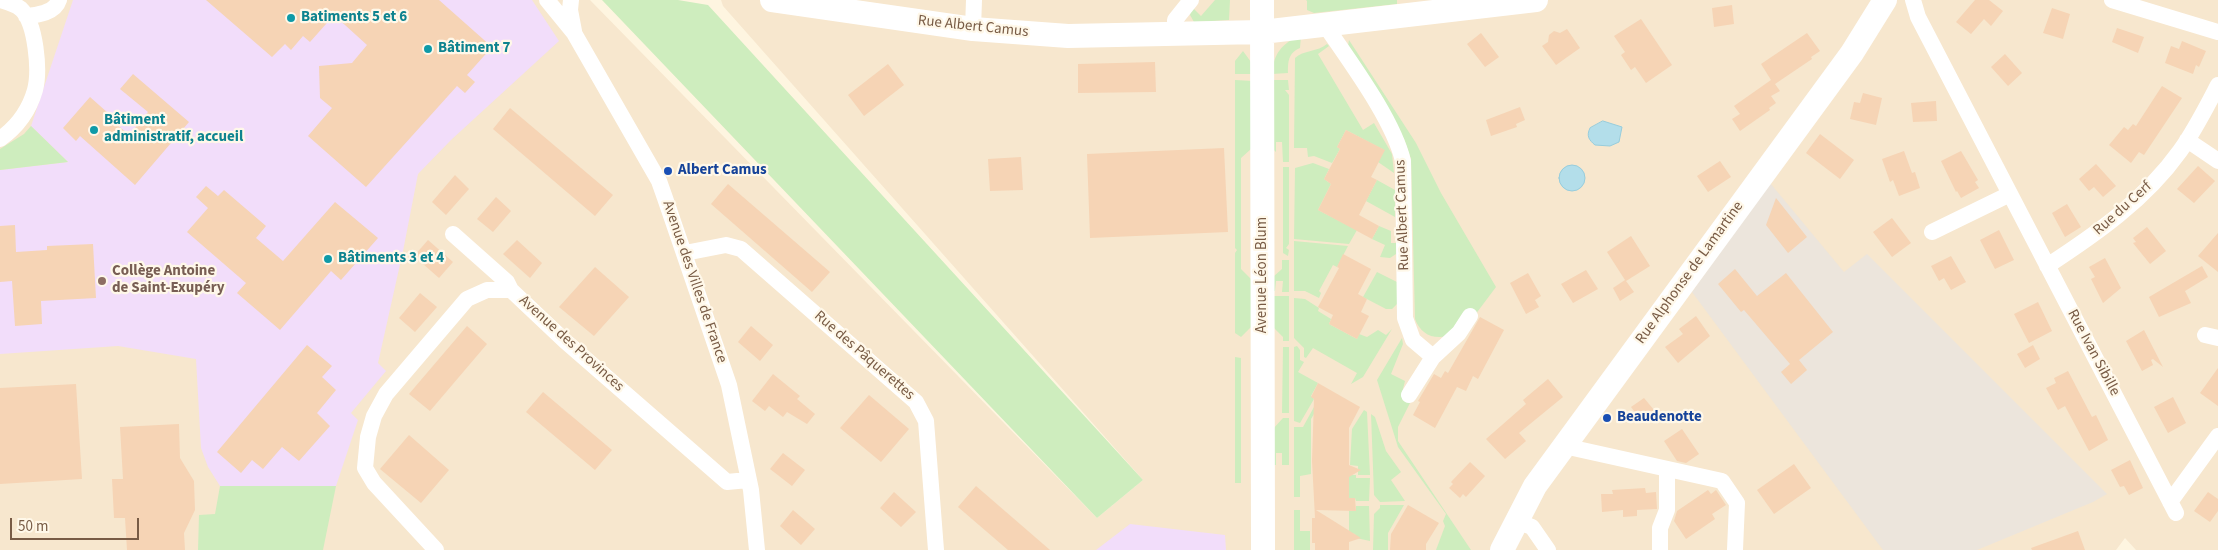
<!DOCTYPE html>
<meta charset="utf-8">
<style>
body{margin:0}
#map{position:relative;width:2218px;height:550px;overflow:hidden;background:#fef5e0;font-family:"Source Sans 3",sans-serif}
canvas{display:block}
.scale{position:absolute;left:10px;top:518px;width:129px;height:22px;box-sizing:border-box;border:2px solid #785b45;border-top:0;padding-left:6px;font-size:15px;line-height:18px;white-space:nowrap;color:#785b45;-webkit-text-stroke:4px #fff8e9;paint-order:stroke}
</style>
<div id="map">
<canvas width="2218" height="550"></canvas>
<div class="scale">50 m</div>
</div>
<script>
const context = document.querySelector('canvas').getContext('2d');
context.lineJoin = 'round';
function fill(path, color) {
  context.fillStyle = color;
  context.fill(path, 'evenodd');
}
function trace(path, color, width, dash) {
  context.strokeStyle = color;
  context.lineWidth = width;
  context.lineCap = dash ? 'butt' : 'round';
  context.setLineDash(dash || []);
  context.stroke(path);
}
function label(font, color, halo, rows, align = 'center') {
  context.font = font + ' "Source Sans 3",sans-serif';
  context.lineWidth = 4.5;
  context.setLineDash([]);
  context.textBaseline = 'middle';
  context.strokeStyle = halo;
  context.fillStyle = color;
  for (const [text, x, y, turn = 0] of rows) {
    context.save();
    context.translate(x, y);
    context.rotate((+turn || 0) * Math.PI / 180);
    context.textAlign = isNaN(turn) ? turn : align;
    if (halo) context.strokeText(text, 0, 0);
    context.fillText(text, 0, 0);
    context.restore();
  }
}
const residential = new Path2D(`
 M0,0H590L1097,518L1143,480L723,6L721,0H2218V550H2136L2125,538L2116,550H0Z`);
const industrial = new Path2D(`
 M1770,183L1844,272L1867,254L2107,494L2093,502L1977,550H1883L1692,292Z`);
const education = new Path2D(`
 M73,0H532L559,41L451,140L418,174L403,251L378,363L386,371L351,413L358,420L336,486H220L208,467L201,448L196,359L118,346L0,354V170L68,162L31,126Z
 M1130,524L1225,535L1226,550H1096Z`);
const green = new Path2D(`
 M602,0H678L708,5L1143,480L1097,518Z
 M1215,0H1230L1229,20L1194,22L1190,15L1192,7L1201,16Z
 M1306,0H1397V4L1314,13L1307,10V1Z
 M1301,36L1300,48C1288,53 1288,62 1288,73L1272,74C1273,55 1282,42 1301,36Z
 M1349,40L1416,143L1441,193L1496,287L1475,315L1465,310L1448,336C1432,340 1420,333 1415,319L1411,159L1404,139L1348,46Z
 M1327,44L1329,46L1318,54L1363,130L1374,123L1392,154L1394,173L1378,162L1384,150L1346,130L1337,147L1340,149L1332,163L1314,156L1308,157L1307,148H1294L1295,58C1303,50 1318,52 1327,44Z
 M1243,51L1251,62L1253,74H1235V61Z
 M1235,80L1253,81L1251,149L1241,158V269L1252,280V326L1241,337L1235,333V253L1237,250L1235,248Z
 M1271,80H1288L1289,90H1285L1289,95V162H1283L1282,142H1276V152L1273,149Z
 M31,126L68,162L0,170V149L24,134Z
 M1313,163L1329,169L1324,179L1331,184L1318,210L1357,230L1349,244L1294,239L1295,168Z
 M1283,167H1289V244L1286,248L1289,250L1288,256L1283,253Z
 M1377,180L1395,190V217L1366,201Z
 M1379,226L1391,231V243H1396V254L1390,258L1380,257L1385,245L1372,239Z
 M1294,241L1348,246L1337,267L1333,265L1319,291L1321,293L1319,298L1305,291H1294Z
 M1282,260H1289V292H1282L1283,281H1276L1275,291H1271L1273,277L1282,269Z
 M1377,272L1397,282V304L1392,309H1386L1363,297Z
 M1271,296H1289V341H1283V337L1274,328Z
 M1294,298L1305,299L1319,308L1318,311L1331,319L1329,324L1357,339L1359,334L1367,337L1378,330L1386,335L1392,329L1363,377L1351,384L1357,373L1313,348L1306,358L1304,357V348L1294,338Z
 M1402,338L1403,344L1391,374L1405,381L1402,393L1412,399L1398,427V441L1471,550H1436L1445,526L1443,521L1446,514L1398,447L1377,380Z
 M1297,346L1300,350V360L1304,362L1298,372L1318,383L1311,396L1314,399L1300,423L1294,421V347Z
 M1283,347H1289V413H1282Z
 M1235,357L1241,358V483H1235Z
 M1314,407L1317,409L1311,419V474L1300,476V497H1294V427H1303Z
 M1364,410L1367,412L1370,475H1358V466L1350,465L1352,429Z
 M1371,414L1375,417L1386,451L1401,472L1391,480L1405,501L1380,502L1374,495Z
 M1283,418H1289V465H1282V453H1276V465H1273V429Z
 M1349,475H1356V478H1370L1369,501H1356L1355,498H1349Z
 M220,486H336L323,550H198L199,515L215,514Z
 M1380,505H1404L1388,533V550H1373L1374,514L1380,508Z
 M1356,506H1369L1370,541L1356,538L1355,534L1349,533V511H1356Z
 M1294,510H1300V531H1310V550H1294Z`);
const water = new Path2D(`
 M1603,121L1622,127L1619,142L1610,146L1595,145C1589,140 1586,136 1590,128Z
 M1559 178a13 13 0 1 1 26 0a13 13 0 1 1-26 0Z`);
const building = new Path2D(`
 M206,0H439L492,47L467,75L475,82L465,93L457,86L366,187L308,136L332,108L320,98L319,66L352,63L367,45L334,15L310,42L303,36L291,50L285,44L272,57Z
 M1975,0H1989L2003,11L1991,26L1984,19L1971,34L1956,22Z
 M1732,5L1734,24L1714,27L1712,8Z
 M2052,8L2070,14L2063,39L2043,33Z
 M1641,19L1672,65L1646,83L1635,67L1631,70L1621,55L1625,52L1614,36Z
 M2117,28L2144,37L2138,53L2112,42Z
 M1567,29L1580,48L1556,65L1542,46L1548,42L1549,35L1554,31L1560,33Z
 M1481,33L1499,57L1485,67L1467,44Z
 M1807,33L1820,51L1811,57L1812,59L1775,84L1780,91L1771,96L1776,103L1769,108L1770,110L1740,131L1732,119L1740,114L1734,106L1771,80L1761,64Z
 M2182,41L2206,51L2199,67L2196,65L2193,74L2165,63L2171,46L2179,49Z
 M2005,54L2022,73L2008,86L1991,67Z
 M1155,62L1156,92L1078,93V64Z
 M888,64L904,85L864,116L848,95Z
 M133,74L189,122L135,185L80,136L76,141L63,128L90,97L108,113L106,115L129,135L148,112L120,89Z
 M2162,86L2182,98L2144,155L2139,152L2131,163L2109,145L2124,127L2128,130L2133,124L2136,126Z
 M1863,93L1882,98L1876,125L1850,119L1854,102L1860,103Z
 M1936,101L1937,121L1913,122L1911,103Z
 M1520,107L1525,120L1516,124L1517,127L1491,136L1486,120Z
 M510,108L613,195L595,216L493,129Z
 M1346,130L1385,150L1371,177L1377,180L1359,215L1379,226L1372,239L1318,210L1331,184L1324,179L1340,149L1337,147Z
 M1820,134L1854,160L1840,179L1806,153Z
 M1224,148L1228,232L1090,238L1087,154Z
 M1904,151L1912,173L1915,172L1920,188L1899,196L1893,180L1890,182L1882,159Z
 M1961,151L1978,180L1975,182L1979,188L1961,198L1957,191L1956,192L1941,161Z
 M1021,157L1023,190L990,191L988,159Z
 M1720,161L1731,177L1708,192L1697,176Z
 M2096,164L2116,186L2103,197L2094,187L2089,191L2079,179Z
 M2198,166L2215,181L2194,203L2177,189Z
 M455,175L469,189L446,215L432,202Z
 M728,184L830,272L812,292L711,204Z
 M206,186L218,196L224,190L266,226L256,238L283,261L335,202L378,238L341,280L331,271L280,330L237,293L246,283L187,232L208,208L196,197Z
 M496,197L511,211L493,232L477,219Z
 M1776,198L1807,237L1788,253L1766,225Z
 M2067,204L2081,227L2065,237L2052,213Z
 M1892,218L1911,243L1892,257L1873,232Z
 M15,225L16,252L47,250V246L93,244L96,298L41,301L42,324L15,326L12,281L0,282V226Z
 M2147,227L2166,251L2150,264L2133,243L2136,242L2133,238Z
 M1999,230L2014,260L1995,269L1980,240Z
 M2218,233V272L2198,256Z
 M1631,236L1650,266L1626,281L1634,292L1620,301L1613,288L1625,280L1607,252Z
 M428,240L453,262L439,278L414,256Z
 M517,240L542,263L530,278L503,254Z
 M1343,254L1371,269L1358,294L1367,299L1361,312L1369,316L1357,339L1329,324L1333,315L1318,307L1339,268L1337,267Z
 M1951,256L1966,282L1951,290L1944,278L1939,281L1931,266Z
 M2105,258L2121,288L2103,303L2091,279L2095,277L2089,267Z
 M2202,266L2208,277L2185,291L2191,303L2159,317L2149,297Z
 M595,267L629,297L594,336L559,307Z
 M1735,269L1757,296L1786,273L1833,332L1799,360L1807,370L1791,384L1781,372L1790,364L1744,310L1741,312L1718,284Z
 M1586,270L1598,289L1573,303L1561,284Z
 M1528,273L1541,296L1535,300L1539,307L1526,314L1510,283Z
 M420,293L437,307L415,332L399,318Z
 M2038,302L2052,331L2029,343L2014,314Z
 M1696,316L1710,336L1678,363L1665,347L1683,334L1679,329Z
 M1480,317L1504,330L1478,379L1473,376L1466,391L1457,387L1435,428L1413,415L1420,402L1418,401L1434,374L1441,378L1445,371L1448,373Z
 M467,326L487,344L430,411L409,394Z
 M751,326L773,345L760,361L738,342Z
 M2144,330L2163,367L2153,359L2151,360L2153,365L2142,371L2126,341Z
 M307,345L332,366L322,377L336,390L317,413L330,426L299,461L282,447L263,469L252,460L241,473L217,452Z
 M2033,345L2040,359L2025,368L2017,354Z
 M2218,368V406L2200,393Z
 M2068,371L2092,417L2096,415L2108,440L2089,451L2065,406L2058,410L2046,388L2056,383L2054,378Z
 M773,374L800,396L797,399L815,414L807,424L787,412L783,417L769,406L765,411L752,401Z
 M1548,379L1563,397L1519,433L1526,441L1505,459L1486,439L1526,404L1523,400Z
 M1318,383L1360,407L1349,428V465L1361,470L1349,477V498H1355L1356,511L1316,510L1361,538L1349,542V550H1315V543H1312V518H1315L1312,461L1314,399L1311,397Z
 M76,384L82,479L0,484V388Z
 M543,392L612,450L595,470L526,412Z
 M869,395L909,429L881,462L840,428Z
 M2173,397L2186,423L2168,433L2154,407Z
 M1644,398L1654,410L1641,420L1631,407Z
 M179,424L180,458L194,481L195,510L184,533L185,550H127L125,518H114L112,479H123L120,427Z
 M1682,429L1699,454L1686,463L1677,461L1664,441Z
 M409,435L449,470L421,503L380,469Z
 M783,453L805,470L792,486L770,469Z
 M2130,460L2143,488L2129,495L2124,486L2120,487L2111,470Z
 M1470,462L1485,476L1466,497L1463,494L1460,498L1449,488L1453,484L1451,482Z
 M1794,464L1811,488L1774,514L1757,490Z
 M976,486L1050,550H1008L958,507Z
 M1645,488L1646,493L1656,492L1657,509L1637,510V516L1623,517V510L1602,512L1601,494H1613L1612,490Z
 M1708,490L1711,494L1716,490L1726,505L1712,514L1715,519L1686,539L1674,521L1677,511Z
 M894,492L916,512L901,527L880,508Z
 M2208,492L2218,499V511L2210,522L2194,511Z
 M1408,505L1439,523L1426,544V550H1390L1391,534Z
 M793,510L815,529L801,545L780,526Z
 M2078,531L2085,550H2032L2031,548Z`);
const street = new Path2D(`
 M0,0C7,2 15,4 21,9C36,23 40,71 35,90C29,111 17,127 0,139
 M547,0L574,33L659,181L665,198L729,385L751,490L757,550
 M571,0L570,10L574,31
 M1913,0L1918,17L2176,513
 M2112,0L2218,32
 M26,16C38,15 55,13 59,0
 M1325,25C1350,62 1393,119 1403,161L1405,318L1413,340L1433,357
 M973,29L974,0
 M1175,34V20L1191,0
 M2187,140L2218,161
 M1932,232L2010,194
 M453,234L507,282L511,290
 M685,253L726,245L741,249L916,402L926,421L936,550
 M2047,266C2096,234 2145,200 2180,151C2195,130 2206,108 2218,85
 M2205,335L2218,338
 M1409,395L1433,357L1459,333L1470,316
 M1564,446L1722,481L1737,503L1735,550
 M2170,502L2218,436
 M1516,521L1532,527L1548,550
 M436,550L374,483L365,468L368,437L374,416L386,394L467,299L487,290H511L565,341L727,482L748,480
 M1660,550V528L1667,510V470`);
const secondary = new Path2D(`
 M772,0L973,29L1068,36L1262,32L1536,0
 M1262,0L1263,550
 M1502,550L1535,486L1852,53L1885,0`);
const markers = [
 [291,18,5,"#0f9aa8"],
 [428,49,5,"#0f9aa8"],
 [94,130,5,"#0f9aa8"],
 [668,171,5,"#1a4fb4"],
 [328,259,5,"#0f9aa8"],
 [102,281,5,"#8d6e63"],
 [1607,418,5,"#1a4fb4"]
];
const cultureNames = [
 ["Batiments 5 et 6",301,18],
 ["Bâtiment 7",438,49],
 ["Bâtiment",104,121],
 ["administratif, accueil",104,138],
 ["Bâtiments 3 et 4",338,259]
];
const streetNames = [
 ["Rue Albert Camus",973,27,6],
 ["Rue du Cerf",2123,209,-42],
 ["Rue Albert Camus",1403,215,-92],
 ["Rue Alphonse de Lamartine",1690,273,-54],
 ["Avenue Léon Blum",1263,275,-90],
 ["Avenue des Villes de France",694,282,71],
 ["Avenue des Provinces",571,344,42],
 ["Rue Ivan Sibille",2093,353,62],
 ["Rue des Pâquerettes",864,356,41]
];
const transitNames = [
 ["Albert Camus",678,171],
 ["Beaudenotte",1617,418]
];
const educationNames = [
 ["Collège Antoine",112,272],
 ["de Saint-Exupéry",112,289]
];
fill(residential, '#f7e7ce');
fill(industrial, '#ece5dc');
fill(education, '#f2ddfa');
fill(green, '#ceedbe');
fill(water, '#b3deea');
trace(water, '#98cddc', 1);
fill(building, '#f6d4b5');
trace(street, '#fff', 16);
trace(secondary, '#fff', 24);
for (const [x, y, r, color] of markers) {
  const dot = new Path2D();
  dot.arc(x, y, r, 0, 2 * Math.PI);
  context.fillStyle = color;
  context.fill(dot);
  trace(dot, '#fff8e9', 2);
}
label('bold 15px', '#0d838f', '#fff8e9', cultureNames, 'left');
label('15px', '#785b45', '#fff8e9', streetNames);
label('bold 15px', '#164399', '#fff8e9', transitNames, 'left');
label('bold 15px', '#785e54', '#fff8e9', educationNames, 'left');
</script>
